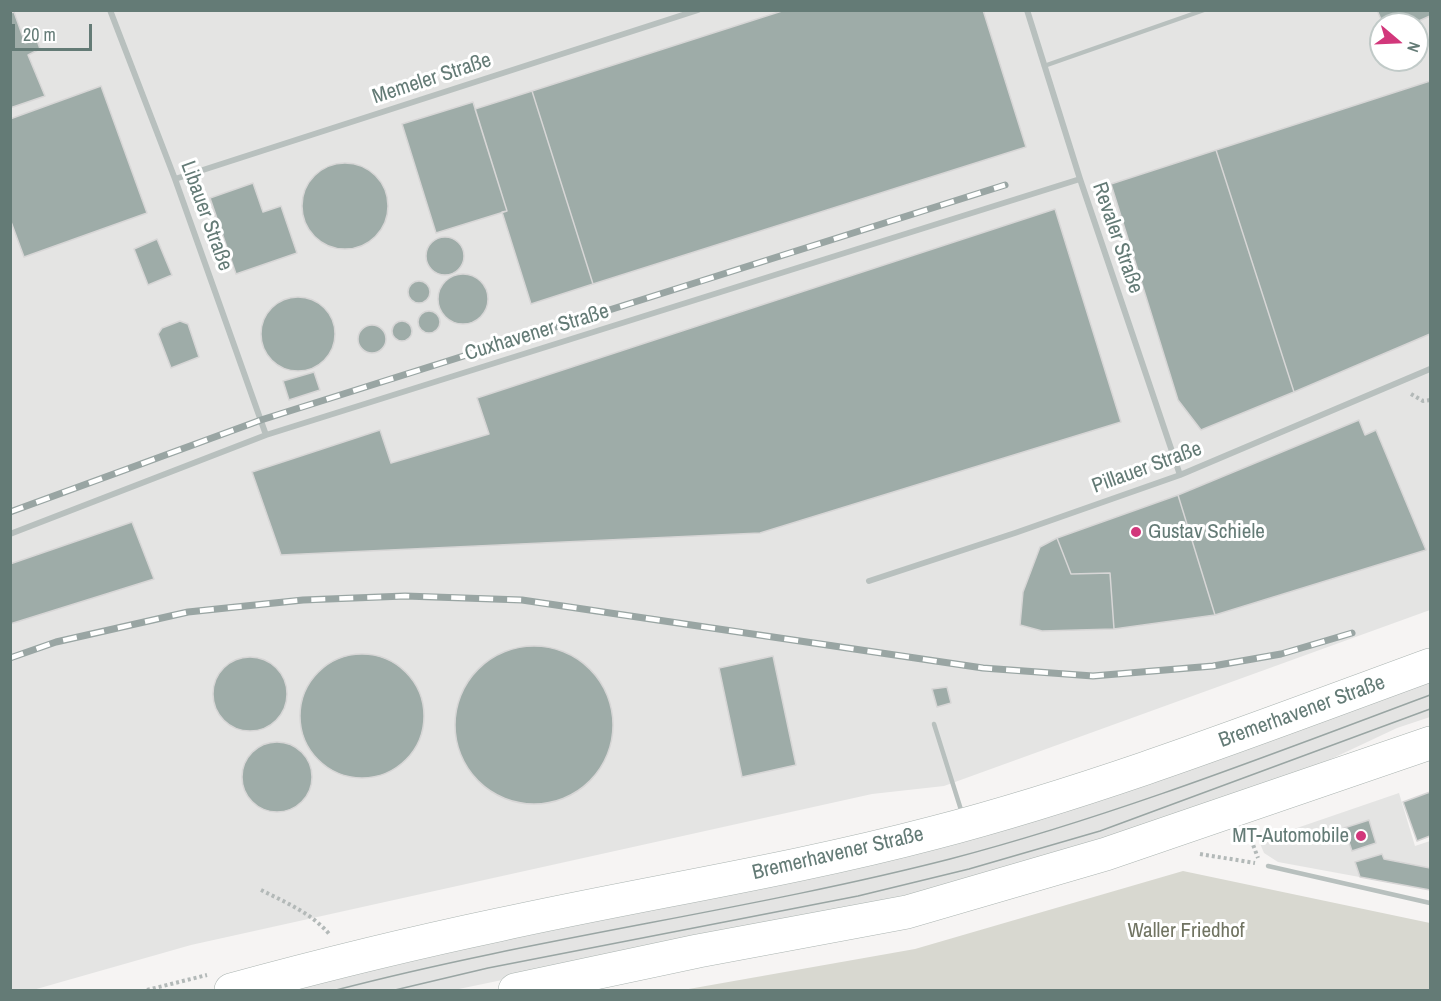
<!DOCTYPE html>
<meta charset="utf-8">
<style>
body{margin:0}
#map{position:relative;width:1441px;height:1001px;overflow:hidden;background:#f6f4f3;font-family:"Archivo Narrow",sans-serif}
canvas{display:block}
.frame{position:absolute;inset:0;border:12px solid #647b76;pointer-events:none}
.north{position:absolute;left:1369px;top:12px;width:60px;height:60px;box-sizing:border-box;background:#fff;border:2px solid #c1cac8;border-radius:50%;rotate:109deg;font-size:16px;font-weight:700;line-height:24px;text-align:center;color:#647b76}
.north::after{content:'';display:block;margin:auto;width:21px;height:27px;background:#d2377b;clip-path:polygon(50% 0,100% 100%,50% 72%,0 100%)}
.scale{position:absolute;left:12px;top:24px;width:80px;height:27px;box-sizing:border-box;border:3px solid #647b76;border-top:0;padding-left:8px;font-size:18px;line-height:21px;white-space:nowrap;color:#647b76;-webkit-text-stroke:4px #fff;paint-order:stroke}
</style>
<div id="map">
<canvas width="1441" height="1001"></canvas>
<div class="frame"></div>
<div class="north">N</div>
<div class="scale">20 m</div>
</div>
<script>
const context = document.querySelector('canvas').getContext('2d');
context.lineJoin = 'round';
function fill(path, color) {
  context.fillStyle = color;
  context.fill(path, 'evenodd');
}
function trace(path, color, width, dash) {
  context.strokeStyle = color;
  context.lineWidth = width;
  context.lineCap = dash ? 'butt' : 'round';
  context.setLineDash(dash || []);
  context.stroke(path);
}
function label(font, color, halo, rows, align = 'center') {
  context.font = font + ' "Archivo Narrow",sans-serif';
  context.lineWidth = 6;
  context.setLineDash([]);
  context.textBaseline = 'middle';
  context.strokeStyle = halo;
  context.fillStyle = color;
  for (const [text, x, y, turn = 0] of rows) {
    context.save();
    context.translate(x, y);
    context.rotate((+turn || 0) * Math.PI / 180);
    context.textAlign = isNaN(turn) ? turn : align;
    if (halo) context.strokeText(text, 0, 0);
    context.fillText(text, 0, 0);
    context.restore();
  }
}
const built = new Path2D(`
 M10,11H1430V610L944,786L872,794L191,945L33,990H11ZM1381,24H1417V60H1381Z
 M1430,681V717L1397,728L1314,767L1163,819L950,887L454,990H277L614,913Z
 M1399,793L1415,846L1430,841V890L1278,862L1264,853L1259,841Z`);
const green = new Path2D(`
 M1183,871L1430,923V990H683L915,949Z`);
const building = new Path2D(`
 M785,10H983L1026,147L593,284L532,91Z
 M1377,10H1430V16L1412,24H1383Z
 M14,12L25,43L37,40L40,49L28,55L45,96L10,108V13Z
 M1430,81V334L1294,392L1216,150Z
 M101,86L147,213L24,257L10,219V119Z
 M532,91L593,284L531,304L502,212L507,211L475,109Z
 M473,102L507,211L436,233L402,124Z
 M1216,150L1294,392L1201,430L1178,400L1111,184Z
 M302 206a43 43 0 1 1 86 0a43 43 0 1 1-86 0Z
 M253,183L263,212L281,206L297,253L236,274L210,198Z
 M1055,209L1121,422L760,533L281,555L252,472L380,430L391,463L489,434L477,398Z
 M426 256a19 19 0 1 1 38 0a19 19 0 1 1-38 0Z
 M157,239L172,275L148,285L134,249Z
 M438 299a25 25 0 1 1 50 0a25 25 0 1 1-50 0Z
 M408 292a11 11 0 1 1 22 0a11 11 0 1 1-22 0Z
 M261 334a37 37 0 1 1 74 0a37 37 0 1 1-74 0Z
 M418 322a11 11 0 1 1 22 0a11 11 0 1 1-22 0Z
 M392 331a10 10 0 1 1 20 0a10 10 0 1 1-20 0Z
 M180,321L188,324L199,357L171,368L158,334L162,328Z
 M358 339a14 14 0 1 1 28 0a14 14 0 1 1-28 0Z
 M314,372L320,390L289,400L283,381Z
 M1359,420L1365,435L1376,430L1426,550L1215,615L1178,495Z
 M1178,495L1215,615L1114,629L1110,573L1071,574L1057,538Z
 M132,522L154,579L10,624V564Z
 M1057,538L1071,574L1110,573L1114,629L1042,631L1020,625L1023,592L1040,547Z
 M455 725a79 79 0 1 1 158 0a79 79 0 1 1-158 0Z
 M300 716a62 62 0 1 1 124 0a62 62 0 1 1-124 0Z
 M773,656L796,765L742,777L719,668Z
 M213 694a37 37 0 1 1 74 0a37 37 0 1 1-74 0Z
 M947,687L951,703L937,707L932,689Z
 M242 777a35 35 0 1 1 70 0a35 35 0 1 1-70 0Z
 M1430,792V836L1417,841L1403,802Z
 M1369,820L1376,843L1352,851L1344,828Z
 M1382,854L1384,859L1430,868V890L1360,877L1355,862Z`);
const path = new Path2D(`
 M1411,394L1423,401L1430,400
 M1249,834L1258,858
 M1200,854L1255,863
 M261,890C285,902 313,914 330,935
 M147,990L207,975`);
const lane = new Path2D(`
 M1044,66L1204,10
 M934,724L962,813
 M1268,866L1430,903`);
const street = new Path2D(`
 M110,10L175,179L266,435
 M1027,10L1080,179L1180,475
 M175,179L698,10
 M10,534L266,435L1080,179
 M869,581L1015,533L1180,475L1430,369`);
const primary = new Path2D(`
 M231,990C319,966 408,944 498,925C643,893 789,871 933,833C1102,789 1266,725 1430,665
 M515,990L698,951L907,912L1106,854L1430,743`);
const tram = new Path2D(`
 M336,990C539,937 747,911 950,859C1114,816 1272,754 1430,695
 M395,990L488,968L858,896L969,869L1100,831L1430,709`);
const rail = new Path2D(`
 M10,512L261,420L1005,185
 M10,658L56,642L188,612L303,600L405,596L522,600L983,668L1093,676L1213,666L1281,654L1352,633`);
const markers = [
 [1136,532,6,"#d2377b"],
 [1361,836,6,"#d2377b"]
];
const streetNames = [
 ["Memeler Straße",432,79,-18],
 ["Libauer Straße",206,216,70],
 ["Revaler Straße",1117,238,71],
 ["Cuxhavener Straße",537,333,-17],
 ["Pillauer Straße",1147,468,-20],
 ["Bremerhavener Straße",1302,712,-20],
 ["Bremerhavener Straße",838,854,-13]
];
const poiNames = [
 ["Gustav Schiele",1148,532],
 ["MT-Automobile",1349,836,"right"]
];
const parkNames = [
 ["Waller Friedhof",1186,931]
];
fill(built, '#e4e4e3');
fill(green, '#d8d8d0');
fill(building, '#9eaca8');
trace(building, '#d7d6d6', 1.5);
trace(primary, '#abb4b1', 34);
trace(path, '#b3b9b8', 4, [3, 3]);
trace(lane, '#b8c0be', 4.5);
trace(street, '#b8c0be', 6);
trace(primary, '#fff', 33);
trace(tram, '#99a5a3', 1.5);
trace(rail, '#99a5a3', 7);
trace(rail, '#fff', 4.5, [14]);
for (const [x, y, r, color] of markers) {
  const dot = new Path2D();
  dot.arc(x, y, r, 0, 2 * Math.PI);
  context.fillStyle = color;
  context.fill(dot);
  trace(dot, '#fff', 2);
}
label('21px', '#647b76', '#fff', streetNames);
label('21px', '#647b76', '#fff', poiNames, 'left');
label('21px', '#717462', '#fff', parkNames);
</script>
